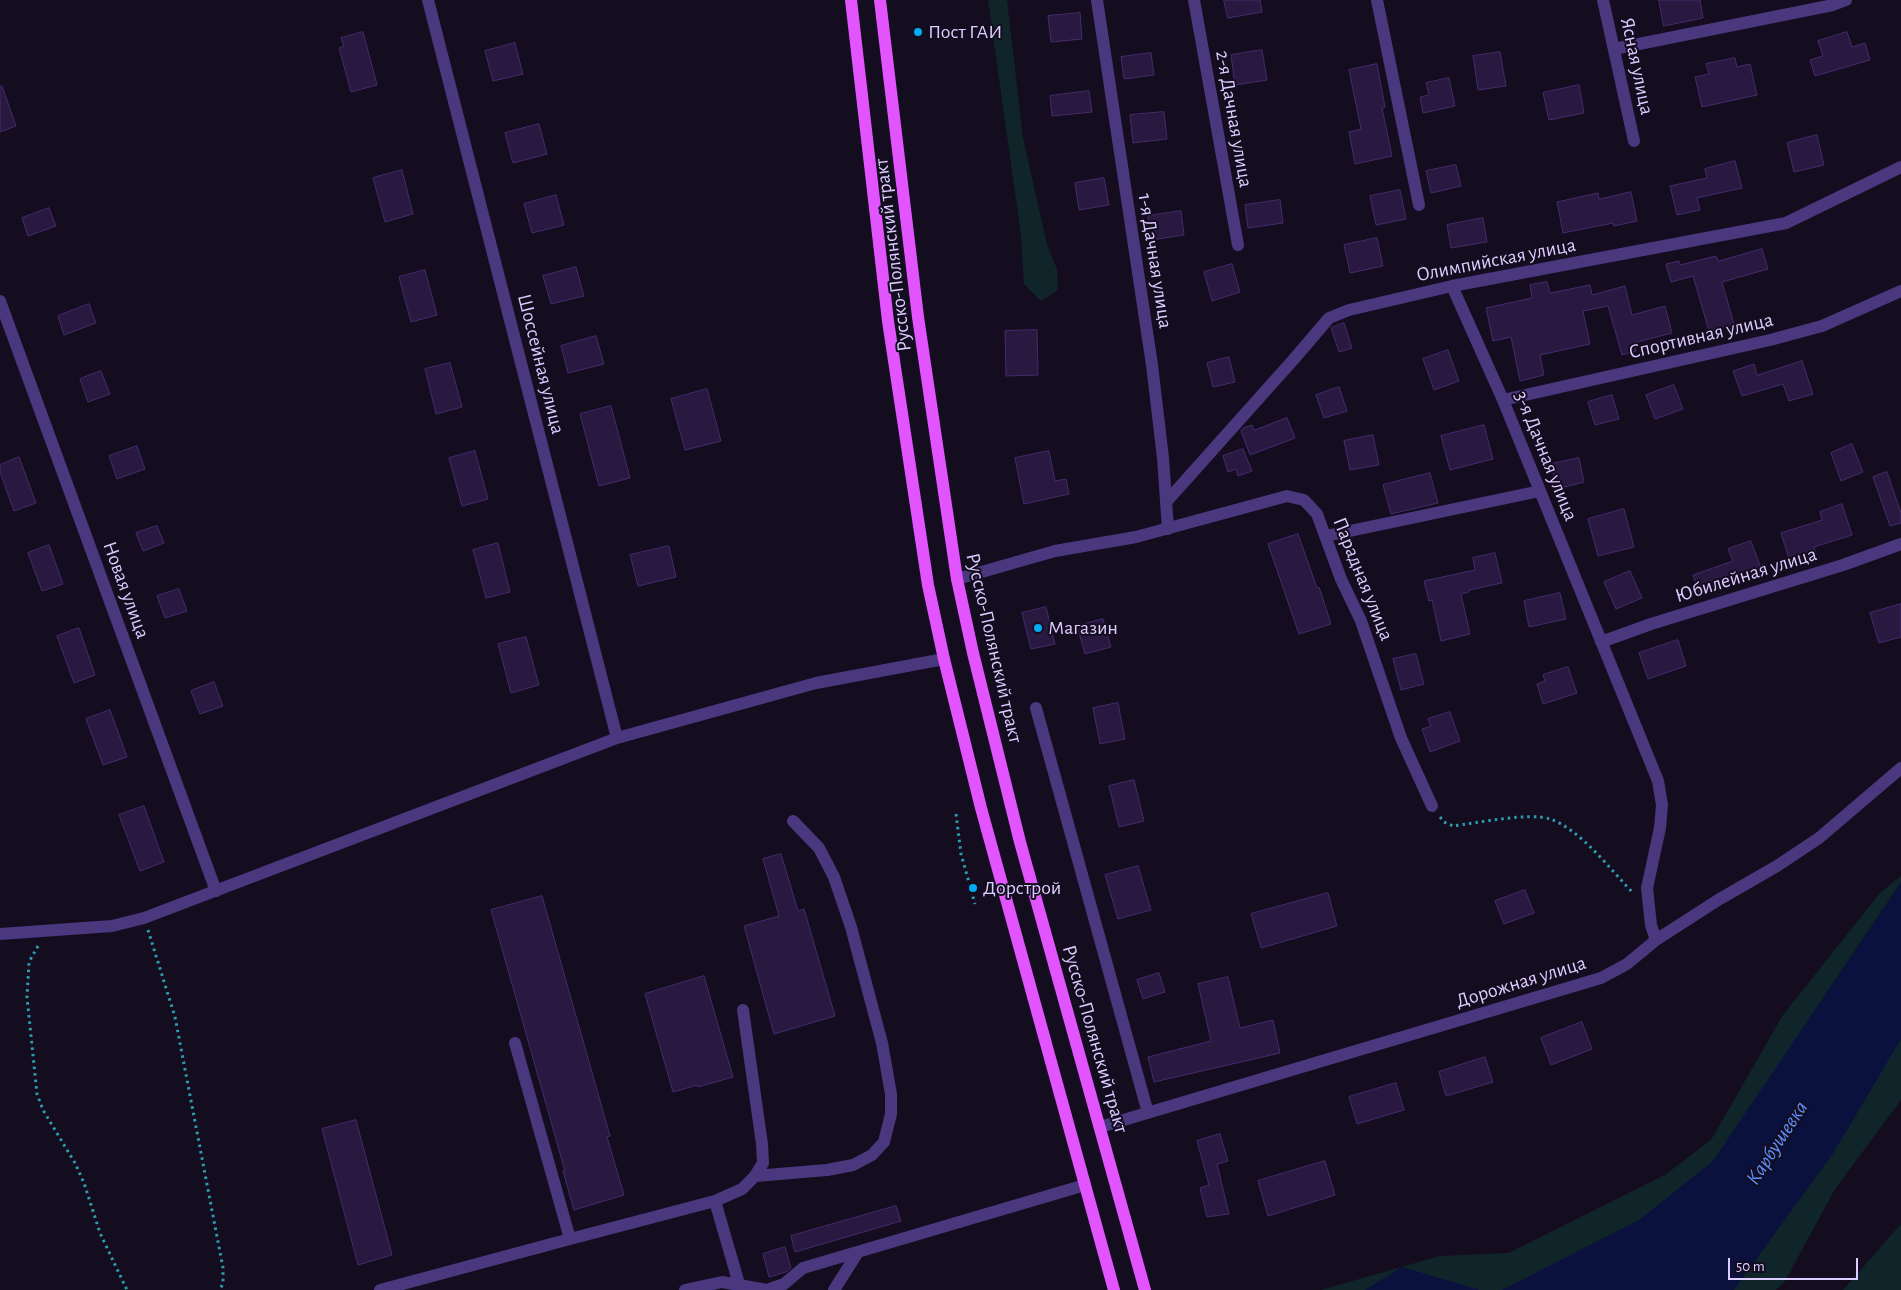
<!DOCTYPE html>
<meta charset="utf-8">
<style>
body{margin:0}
#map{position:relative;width:1901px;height:1290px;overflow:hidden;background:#140d20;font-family:"Alegreya Sans",sans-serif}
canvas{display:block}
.scale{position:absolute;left:1728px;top:1258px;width:130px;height:22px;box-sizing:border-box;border:2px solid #dcccff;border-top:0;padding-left:6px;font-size:15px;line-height:18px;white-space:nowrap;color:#dcccff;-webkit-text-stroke:4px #140d20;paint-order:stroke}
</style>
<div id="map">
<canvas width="1901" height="1290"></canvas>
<div class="scale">50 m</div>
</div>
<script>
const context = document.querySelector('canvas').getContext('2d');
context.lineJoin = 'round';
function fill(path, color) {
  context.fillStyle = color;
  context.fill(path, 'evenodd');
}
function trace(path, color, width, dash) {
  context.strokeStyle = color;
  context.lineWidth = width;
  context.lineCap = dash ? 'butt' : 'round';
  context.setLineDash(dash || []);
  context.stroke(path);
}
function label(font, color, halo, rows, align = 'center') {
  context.font = font + ' "Alegreya Sans",sans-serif';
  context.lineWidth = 4;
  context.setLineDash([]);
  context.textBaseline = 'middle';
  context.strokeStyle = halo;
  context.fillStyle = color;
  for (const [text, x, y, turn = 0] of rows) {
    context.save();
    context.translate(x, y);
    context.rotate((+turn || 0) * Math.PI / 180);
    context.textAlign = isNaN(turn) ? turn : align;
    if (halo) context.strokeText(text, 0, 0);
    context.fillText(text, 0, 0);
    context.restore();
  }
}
const green = new Path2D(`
 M988,0H1007L1023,138L1047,245L1057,269L1058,290L1041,301L1024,284L1021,235Z
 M1901,876V1100L1835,1189L1785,1281L1776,1290H1321L1440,1256L1509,1253L1665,1175L1711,1140L1783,1015L1880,893Z
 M1901,1224V1290H1843Z`);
const water = new Path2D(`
 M1901,882V1039L1834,1152L1734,1290H1502L1639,1220L1713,1161Z
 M1402,1267L1480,1290H1365Z`);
const building = new Path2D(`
 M1224,0H1260L1262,12L1228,18Z
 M1659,0H1700L1703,18L1664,26Z
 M1080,13L1082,39L1051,42L1048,16Z
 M363,32L377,85L351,92L339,48L344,46L341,38Z
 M1847,32L1852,47L1865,43L1870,60L1815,76L1810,60L1823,56L1818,41Z
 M515,43L523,74L493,81L485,51Z
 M1262,50L1267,80L1235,85L1231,55Z
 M1500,52L1506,86L1478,90L1473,56Z
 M1151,53L1154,75L1124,79L1121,57Z
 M1735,58L1737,67L1750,64L1757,95L1702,107L1695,77L1709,74L1706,64Z
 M1377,64L1385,107L1382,108L1392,156L1355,164L1349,132L1361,129L1349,70Z
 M1449,78L1455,106L1423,113L1420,97L1429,95L1426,83Z
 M1579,85L1584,113L1549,120L1543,93Z
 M2,86L16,126L0,132V87Z
 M1089,91L1092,112L1052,116L1050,96Z
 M1164,112L1167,139L1133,143L1130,115Z
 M539,124L547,154L513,163L505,133Z
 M1817,135L1824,165L1794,172L1787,143Z
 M1735,161L1742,188L1697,198L1700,210L1677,215L1670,186L1707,178L1705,169Z
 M1456,165L1461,186L1431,193L1426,171Z
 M402,170L413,214L385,222L373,178Z
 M1104,178L1109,205L1079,210L1075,183Z
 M1400,190L1406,219L1376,225L1370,196Z
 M1631,192L1637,221L1614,226L1613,223L1563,233L1557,202L1598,193L1599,199Z
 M556,195L564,225L532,233L524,204Z
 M1280,200L1283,223L1248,228L1245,205Z
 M49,208L56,226L28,236L22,218Z
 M1181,211L1184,235L1151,240L1148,216Z
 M1483,218L1487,242L1451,248L1447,225Z
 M1377,238L1383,266L1350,273L1344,245Z
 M1762,249L1768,269L1722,282L1734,324L1709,331L1693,276L1671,282L1666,264L1679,261L1680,265L1716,256L1718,261Z
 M1232,264L1240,292L1212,301L1204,272Z
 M576,267L584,296L551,304L543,276Z
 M425,270L437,315L411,322L399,277Z
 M1547,282L1550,293L1590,285L1592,295L1625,286L1632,315L1665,306L1672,333L1634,343L1636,351L1622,355L1608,306L1583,311L1590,344L1540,355L1544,375L1520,381L1511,337L1493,341L1486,308L1532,298L1530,285Z
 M89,304L96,323L64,335L58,316Z
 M1344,323L1352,348L1339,352L1331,328Z
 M1037,330L1038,375L1006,376L1005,331Z
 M596,336L604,364L568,373L561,346Z
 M1448,350L1459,381L1434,390L1423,359Z
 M1229,357L1235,382L1213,387L1207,363Z
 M1802,361L1813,394L1789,401L1783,384L1742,396L1733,371L1754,364L1757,375Z
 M450,363L462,407L436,414L425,369Z
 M101,371L110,394L88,402L80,379Z
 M1674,385L1683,409L1655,419L1646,395Z
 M1339,387L1347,411L1324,418L1316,395Z
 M707,389L721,441L685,450L671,399Z
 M1612,395L1619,419L1595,425L1588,402Z
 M611,406L630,478L599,486L580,414Z
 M1287,418L1295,438L1250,455L1241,431L1243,428L1252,425L1254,430Z
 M1484,425L1493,459L1450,470L1441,436Z
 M1373,435L1379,465L1350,470L1344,441Z
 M1852,444L1863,472L1841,481L1831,453Z
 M137,446L145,469L117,479L109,456Z
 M1243,449L1252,471L1238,476L1236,469L1228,472L1223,456Z
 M475,451L488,499L462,506L449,458Z
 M1049,451L1055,481L1066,479L1069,494L1024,504L1015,458Z
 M19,457L36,503L14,511L0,472V465Z
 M1579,458L1584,482L1557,489L1551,464Z
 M1887,472L1901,513V523L1890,526L1873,477Z
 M1430,473L1438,503L1391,514L1383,485Z
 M1842,504L1852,535L1814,547L1816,554L1790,562L1781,533L1822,520L1820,512Z
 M1624,509L1634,547L1598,556L1588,519Z
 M157,526L164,543L143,551L136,533Z
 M1298,534L1317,588L1319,587L1331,624L1299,634L1268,544Z
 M1751,541L1762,571L1699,593L1693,575L1733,561L1728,549Z
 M498,543L510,592L486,598L473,550Z
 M49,545L63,584L42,591L28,553Z
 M669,546L676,577L638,586L630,555Z
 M1495,553L1502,583L1469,590V592L1461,594L1470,634L1441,641L1432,600L1429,601L1424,581L1475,570L1473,558Z
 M1630,571L1642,598L1616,609L1604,582Z
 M179,589L187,611L165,618L157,596Z
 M1560,593L1566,619L1529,627L1524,601Z
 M1901,604V637L1879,643L1870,613Z
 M1046,607L1055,644L1031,649L1022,613Z
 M1103,619L1111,647L1085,654L1077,626Z
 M79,628L95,675L74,683L57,636Z
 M526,637L539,685L511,693L498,644Z
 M1678,640L1686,666L1648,679L1639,653Z
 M1416,654L1424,684L1401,690L1393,659Z
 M1568,667L1577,693L1543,704L1537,684L1545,681L1543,675Z
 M214,682L223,706L200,714L191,691Z
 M1118,703L1125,739L1100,744L1093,708Z
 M110,710L127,757L103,765L86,719Z
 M1450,712L1460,741L1430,752L1422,729L1431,726L1428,719Z
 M1134,780L1144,821L1119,827L1109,786Z
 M144,806L164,862L140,871L119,815Z
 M781,854L798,911L804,909L835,1016L774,1034L744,926L779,916L763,859Z
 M1138,866L1151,910L1118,919L1105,875Z
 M1525,890L1534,913L1504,924L1495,901Z
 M1328,893L1337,926L1261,948L1251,914Z
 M542,896L610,1136L607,1137L624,1195L574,1210L563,1171H565L491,910Z
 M1159,973L1165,992L1143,999L1137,980Z
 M704,976L733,1077L698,1087L697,1085L673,1092L645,994Z
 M1228,977L1240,1028L1273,1020L1280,1053L1154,1082L1148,1057L1211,1041L1198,984Z
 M1582,1022L1592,1049L1551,1065L1541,1038Z
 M1485,1057L1493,1082L1446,1096L1439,1072Z
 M1396,1083L1404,1110L1357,1124L1349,1097Z
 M356,1120L392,1255L358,1265L322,1129Z
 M1220,1134L1228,1161L1217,1164L1229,1214L1207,1217L1200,1188L1209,1185L1197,1141Z
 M1325,1161L1335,1195L1268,1216L1258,1181Z
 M896,1206L901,1221L795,1252L791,1236Z
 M785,1247L791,1268L786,1272L769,1277L763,1254Z`);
const path = new Path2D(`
 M999,670V693
 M956,814L961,854L975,904
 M1440,817L1444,822L1453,826C1476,823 1530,812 1550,819C1580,829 1611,870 1633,893
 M148,930L175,1017L223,1268V1283L220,1290
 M38,946L29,962L27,997L37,1094L43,1110L75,1163L84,1183L100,1233L127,1290`);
const minor = new Path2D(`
 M428,0L617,738
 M1097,0L1152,365L1163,458L1168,529
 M1194,0L1238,245
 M1377,0L1419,205
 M1603,0L1634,141
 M1614,49L1833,5L1846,0
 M1452,286L1503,400L1658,781L1662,805L1660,828L1647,888L1651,925L1656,940
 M0,301L216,891
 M1503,400L1770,340L1822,326L1901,291
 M1167,501L1294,359L1329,318L1349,310L1452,286L1786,223L1901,167
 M1326,536L1540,491
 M957,579L1055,551L1136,537L1287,496L1304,500L1317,514L1341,579L1361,621L1401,738L1432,806
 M1601,642L1651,624L1843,565L1901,544
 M1036,708L1148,1113
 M0,934L112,926L144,918L617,738L816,683L944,659
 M515,1043L570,1239L715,1201L742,1189L755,1176L763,1163L762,1144L743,1010
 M1100,1127L1601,978L1627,964L1656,940L1718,900L1777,866L1819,838L1901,768
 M755,1176L827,1170L853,1165L872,1155L884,1142L891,1114V1094L882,1043L851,927L834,877L819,848L793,821
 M715,1201L739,1284
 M380,1290L570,1239
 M685,1290L722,1282L767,1290L784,1284L803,1268L1085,1185
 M834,1290L858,1252`);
const major = new Path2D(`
 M851,0L888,321L928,585L944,659L981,808L1114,1290
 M880,0L918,317L957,579L973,653L1020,842L1145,1290`);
const markers = [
 [918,32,5,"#02a9f4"],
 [1038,628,5,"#02a9f4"],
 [973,888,5,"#02a9f4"]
];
const poiNames = [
 ["Пост ГАИ",928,32],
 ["Магазин",1048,628],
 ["Дорстрой",983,888]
];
const streetNames = [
 ["Ясная улица",1637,66,78],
 ["2-я Дачная улица",1234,119,80],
 ["Русско-Полянский тракт",893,255,-97],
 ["Олимпийская улица",1496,260,-11],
 ["1-я Дачная улица",1155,261,81],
 ["Спортивная улица",1701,336,-13],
 ["Шоссейная улица",541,364,76],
 ["3-я Дачная улица",1546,456,68],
 ["Юбилейная улица",1746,575,-17],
 ["Парадная улица",1363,579,68],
 ["Новая улица",126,590,70],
 ["Русско-Полянский тракт",994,648,77],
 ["Дорожная улица",1521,982,-17],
 ["Русско-Полянский тракт",1095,1039,74]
];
const waterNames = [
 ["Карбушевка",1777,1143,-57]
];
fill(green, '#102529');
fill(water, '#09113c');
fill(building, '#291940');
trace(building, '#452b6c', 1);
trace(path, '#2e9db0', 3, [2.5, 4]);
trace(minor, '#49387e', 12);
trace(major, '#e154fe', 12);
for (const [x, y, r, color] of markers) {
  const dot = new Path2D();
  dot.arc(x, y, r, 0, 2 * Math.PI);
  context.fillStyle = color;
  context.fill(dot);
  trace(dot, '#140d20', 2);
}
label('20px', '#dcccff', '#140d20', poiNames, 'left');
label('20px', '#dcccff', '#140d20', streetNames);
label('italic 21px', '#5b90fe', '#140d20', waterNames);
</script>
